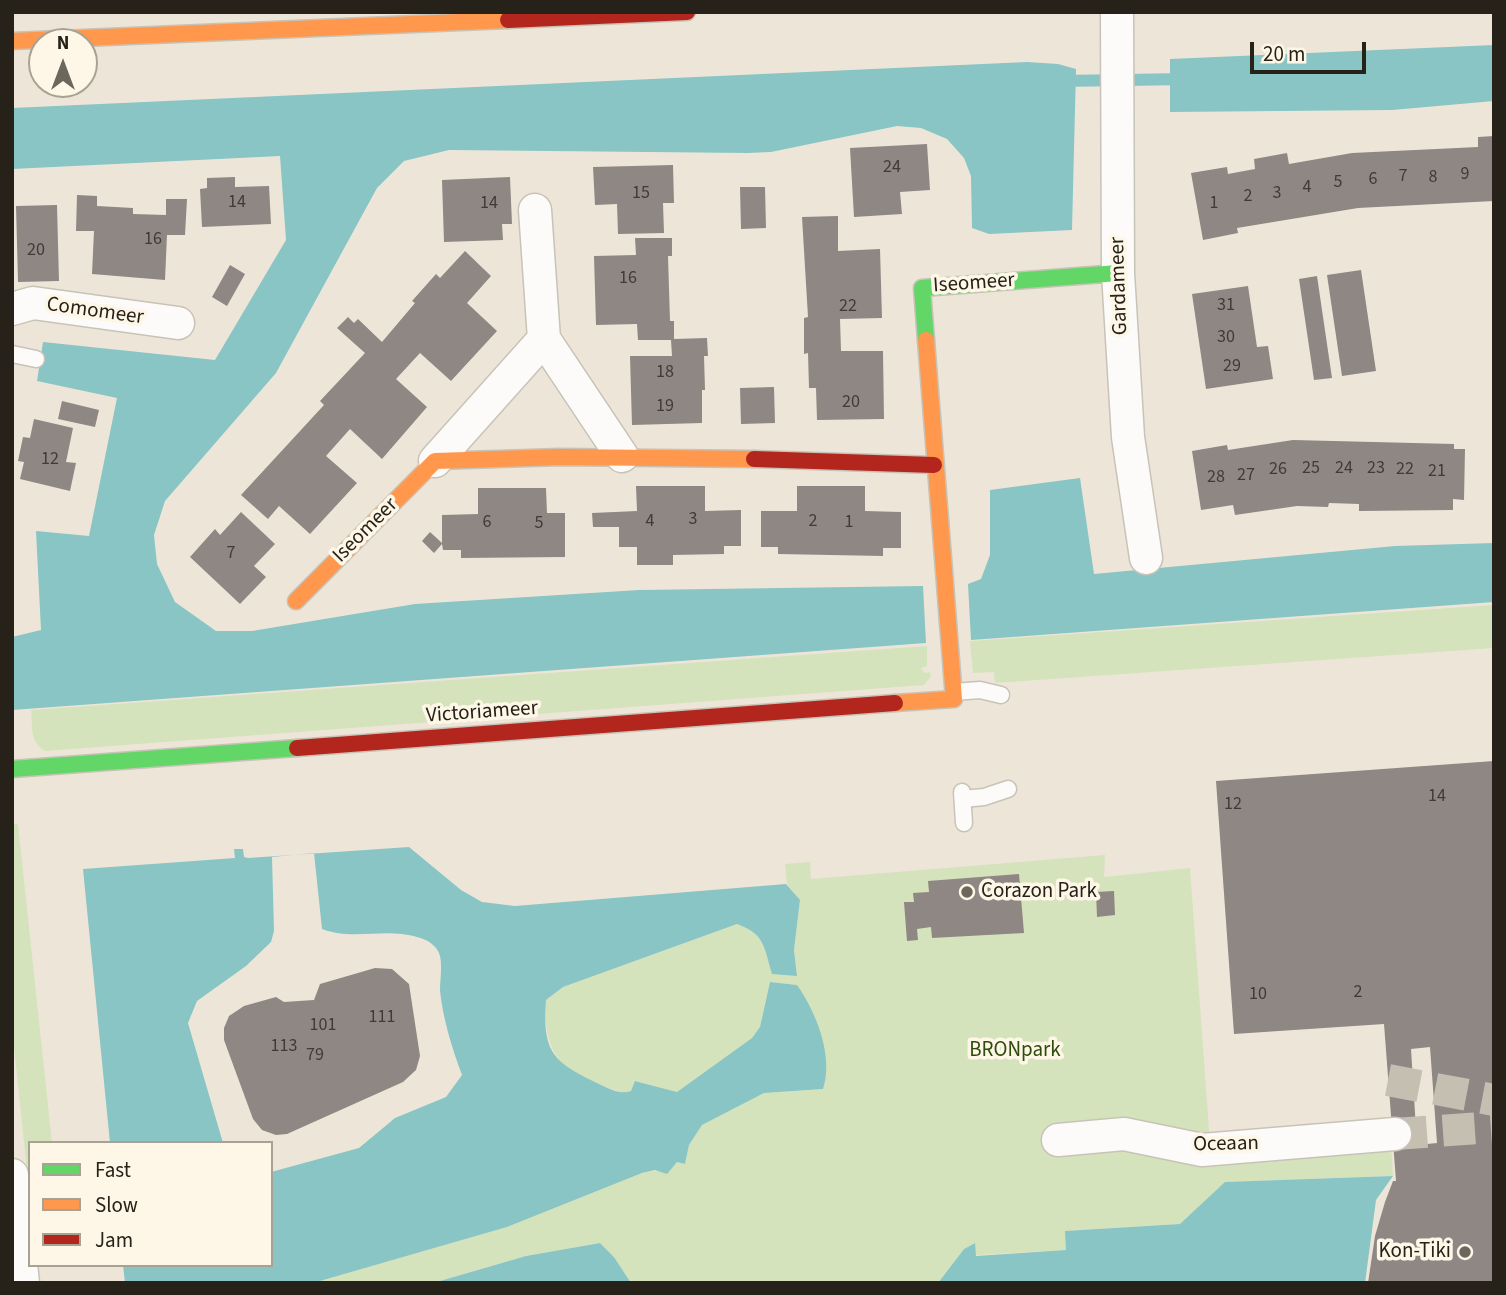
<!DOCTYPE html>
<style>
body{margin:0}
#map{position:relative;width:1506px;height:1295px;overflow:hidden;background:#ede6d8;font-family:"Source Sans 3",sans-serif}
canvas{display:block}
.frame{position:absolute;inset:0;border:14px solid #262219;pointer-events:none}
.legend{position:absolute;left:28px;top:1141px;width:245px;height:126px;box-sizing:border-box;background:#fef7e8;border:2px solid #a8a295;margin:0;padding:9px 12px;list-style:none;font-size:21px;color:#262219}
.legend li{display:flex;align-items:center;gap:14px;height:35px}
.legend b{width:35px;border:2px solid #a8a295}
.north{position:absolute;left:28px;top:28px;width:70px;height:70px;box-sizing:border-box;background:#fef7e8;border:2px solid #a8a295;border-radius:50%;rotate:0deg;font-size:19px;font-weight:700;line-height:28px;text-align:center;color:#262219}
.north::after{content:'';display:block;margin:auto;width:24px;height:32px;background:#6c675c;clip-path:polygon(50% 0,100% 100%,50% 72%,0 100%)}
.scale{position:absolute;left:1250px;top:42px;width:116px;height:32px;box-sizing:border-box;border:4px solid #262219;border-top:0;padding-left:9px;font-size:21px;line-height:24px;white-space:nowrap;color:#262219;-webkit-text-stroke:5px #fef7e8;paint-order:stroke}
</style>
<div id="map">
<canvas width="1506" height="1295"></canvas>
<div class="frame"></div>
<ul class="legend">
<li><b style="height:9px;background:#63d668"></b>Fast</li>
<li><b style="height:9px;background:#ff974d"></b>Slow</li>
<li><b style="height:9px;background:#b3261e"></b>Jam</li>
</ul>
<div class="north">N</div>
<div class="scale">20 m</div>
</div>
<script>
const context = document.querySelector('canvas').getContext('2d');
context.lineJoin = 'round';
function fill(path, color) {
  context.fillStyle = color;
  context.fill(path, 'evenodd');
}
function trace(path, color, width, dash) {
  context.strokeStyle = color;
  context.lineWidth = width;
  context.lineCap = dash ? 'butt' : 'round';
  context.setLineDash(dash || []);
  context.stroke(path);
}
function label(font, color, halo, rows, align = 'center') {
  context.font = font + ' "Source Sans 3",sans-serif';
  context.lineWidth = 7;
  context.setLineDash([]);
  context.textBaseline = 'middle';
  context.strokeStyle = halo;
  context.fillStyle = color;
  for (const [text, x, y, turn = 0] of rows) {
    context.save();
    context.translate(x, y);
    context.rotate((+turn || 0) * Math.PI / 180);
    context.textAlign = isNaN(turn) ? turn : align;
    if (halo) context.strokeText(text, 0, 0);
    context.fillText(text, 0, 0);
    context.restore();
  }
}
const green = new Path2D(`
 M1494,605V648L995,683L994,672L973,673L970,641Z
 M927,646V666L921,668L924,673L930,672L931,676L924,685L45,751C29,741 33,728 31,710Z
 M12,824H18L52,1143H30V1200L12,1027Z
 M1105,855L1104,877L1190,868L1211,1157L1391,1143L1393,1176L1226,1182L1181,1224L1066,1231L1067,1250L976,1255L974,1243L964,1249L938,1283H631L614,1257L600,1243L526,1256L433,1283H313L507,1227L642,1173L670,1168L677,1162L685,1164L689,1145L702,1125L764,1093L823,1089L812,1013L797,985L770,982L760,1027L752,1038L677,1092L636,1081L631,1091L624,1093C569,1075 542,1063 546,1000L563,987L737,924C765,934 764,947 772,973L797,976L794,950L800,901L787,884L785,864L810,862L811,879Z`);
const water = new Path2D(`
 M1494,45V101L1392,110L1170,112V59Z
 M1027,62L1058,64L1076,69L1072,230L989,234L972,228L971,176L964,158L947,139L921,128L897,126L771,152L748,153L449,150L404,161L377,188L276,373L165,501L154,535L157,564L175,602L216,631H252L415,604L639,590L923,586L926,643L12,710V637L41,630L36,531L89,536L117,398L37,381L43,342L215,360L286,240L280,156L12,169V108Z
 M1080,478L1094,574L1395,546L1494,543V602L971,640L968,584L981,579L990,555V490Z
 M409,847L461,890L482,902L515,906L786,884L800,900L794,950L797,976L772,974C764,947 765,934 737,924L563,987L546,1000C542,1054 554,1062 599,1084C610,1089 620,1095 631,1091L635,1081L677,1092L752,1038L760,1027L770,982L797,985C816,1012 834,1056 823,1089L764,1093L702,1125L689,1145L685,1164L677,1162L667,1174L655,1170L642,1173L507,1227L313,1283H125L123,1265H271V1172L359,1148L395,1118L446,1097L462,1075C452,1048 443,1019 440,991C440,980 443,963 439,953C433,939 415,936 402,934C375,931 348,939 322,929L314,853L272,857L274,931L271,942L246,966L197,1001L188,1023L223,1143H110L83,869L235,858L234,849H243L244,857L248,858Z
 M1393,1176L1376,1200L1365,1283H938L964,1249L975,1243L976,1256L1066,1250L1065,1231L1180,1224L1225,1182Z
 M600,1243L614,1257L631,1283H433L526,1256Z`);
const stream = new Path2D(`
 M1061,81L1186,79`);
const building = new Path2D(`
 M1494,136V201L1358,208L1237,228L1238,233L1203,240L1191,173L1227,167L1228,174L1255,169L1254,159L1287,153L1289,164L1352,153L1478,147V137Z
 M927,144L930,190L900,192L902,214L854,217L850,148Z
 M673,165L674,203H663L664,233L618,234L617,204L595,205L593,167Z
 M235,177V187L269,186L271,224L202,227L200,189L207,188V178Z
 M510,177L512,224H502L503,240L444,242L442,180Z
 M740,187H765L766,228L741,229Z
 M77,195L97,196V206L133,208V214L166,215V199H187L185,235H167L165,280L92,274L94,231H76Z
 M57,205L59,281L18,282L16,206Z
 M838,216V251L880,249L882,318L840,319L841,351H883L884,419L817,420L816,388H809L808,353L804,354V318L808,317L802,217Z
 M635,238H672V256H668L670,321H674V339L707,338L708,356H704L705,390H702V423L632,425L630,356H672L671,340H638L637,324L596,325L594,256L636,255Z
 M465,251L491,276L467,303L497,331L451,381L420,353L396,379L427,407L382,459L350,429L326,456L357,483L310,534L279,506L268,519L241,495L324,405L320,401L365,353L337,328L348,317L354,323L358,319L382,342L415,303L412,301L436,274L440,278Z
 M230,265L245,274L227,306L212,297Z
 M1361,270L1376,371L1342,376L1327,275Z
 M1317,276L1332,378L1314,380L1299,279Z
 M1248,286L1257,347L1268,346L1273,379L1206,389L1192,294Z
 M774,387L775,423L741,424L740,388Z
 M62,401L99,410L95,427L58,419Z
 M34,419L73,428L66,462L76,463L70,491L20,479L24,462L18,461L23,437L30,438Z
 M1293,440L1454,444V449H1465L1464,500L1453,499V510L1359,511V504L1329,503L1328,507L1297,506L1235,515L1233,505L1201,510L1192,451L1227,445L1228,450Z
 M636,486H705V511L741,510V546H724V554L673,555V565H637V547H619V527H593L592,513L637,511Z
 M797,486H865V511L901,512V548H883V556L778,554V547H761V511H797Z
 M478,488H546L547,513H565V557L461,558V550H443L442,544L434,553L422,541L430,532L442,543V515L478,514Z
 M241,512L275,544L254,566L266,577L240,604L190,557L215,529L220,535Z
 M1494,761V1283H1368L1375,1236L1385,1202L1393,1181H1396L1384,1024L1234,1034L1216,781ZM1430,1047L1437,1143L1417,1145L1411,1049Z
 M1019,874L1024,933L932,938L931,927L917,929L918,940L907,941L904,902H914L913,893L929,892L928,881Z
 M1114,891L1115,915L1097,917L1096,892Z
 M375,968L392,969L409,984L420,1056L416,1070L403,1082L287,1134L276,1135L262,1130L253,1119L224,1040V1028L229,1016L244,1006L276,997L284,1002L314,1000L320,984Z`);
const streetTunnel = new Path2D(`
 M1388,1080L1494,1100
 M1395,1134L1494,1127`);
const lane = new Path2D(`
 M12,354L36,359
 M954,692L980,690L1001,695
 M962,792L964,823
 M963,799L984,797L1008,789`);
const street = new Path2D(`
 M1117,12L1118,273L1128,437L1146,558
 M535,210L544,339
 M12,309L33,303L178,323
 M435,461L544,339L622,456
 M1058,1140L1124,1134L1202,1150L1395,1134
 M12,1175L23,1283`);
const fast = new Path2D(`
 M926,340L922,288L1118,273
 M12,769L297,748`);
const slow = new Path2D(`
 M12,41L508,20
 M296,601L435,461L560,457L754,459
 M895,703L954,699L926,340`);
const jam = new Path2D(`
 M508,20L687,12
 M754,459L934,465
 M297,748L895,703`);
const markers = [
 [967,892,7,"#6c675c"],
 [1465,1252,7,"#6c675c"]
];
const numberNames = [
 ["24",892,168],
 ["9",1465,175],
 ["7",1403,177],
 ["8",1433,178],
 ["6",1373,180],
 ["5",1338,183],
 ["4",1307,188],
 ["15",641,194],
 ["3",1277,194],
 ["2",1248,197],
 ["14",237,203],
 ["14",489,204],
 ["1",1214,204],
 ["16",153,240],
 ["20",36,251],
 ["16",628,279],
 ["31",1226,306],
 ["22",848,307],
 ["30",1226,338],
 ["29",1232,367],
 ["18",665,373],
 ["20",851,403],
 ["19",665,407],
 ["12",50,460],
 ["25",1311,469],
 ["24",1344,469],
 ["23",1376,469],
 ["26",1278,470],
 ["22",1405,470],
 ["21",1437,472],
 ["27",1246,476],
 ["28",1216,478],
 ["3",693,520],
 ["4",650,522],
 ["2",813,522],
 ["6",487,523],
 ["1",849,523],
 ["5",539,524],
 ["7",231,554],
 ["14",1437,797],
 ["12",1233,805],
 ["2",1358,993],
 ["10",1258,995],
 ["111",382,1018],
 ["101",323,1026],
 ["113",284,1047],
 ["79",315,1056]
];
const streetNames = [
 ["Iseomeer",974,284,-4],
 ["Gardameer",1120,286,-92],
 ["Comomeer",95,312,8],
 ["Iseomeer",366,531,-45],
 ["Victoriameer",482,713,-4],
 ["Oceaan",1226,1145,-1]
];
const poiNames = [
 ["Corazon Park",981,892],
 ["Kon-Tiki",1451,1252,"right"]
];
const parkNames = [
 ["BRONpark",1015,1051]
];
fill(green, '#d4e3bc');
fill(water, '#88c5c4');
trace(stream, '#88c5c4', 12);
fill(building, '#8e8783');
trace(streetTunnel, '#c5bfb2', 32, [32, 16]);
trace(lane, '#c8c3b7', 19);
trace(street, '#c8c3b7', 35);
trace(fast, '#c8c3b7', 19);
trace(slow, '#c8c3b7', 19);
trace(jam, '#c8c3b7', 19);
trace(lane, '#fcfbf9', 16);
trace(street, '#fcfbf9', 32);
trace(fast, '#63d668', 16);
trace(slow, '#ff974d', 16);
trace(jam, '#b3261e', 16);
for (const [x, y, r, color] of markers) {
  const dot = new Path2D();
  dot.arc(x, y, r, 0, 2 * Math.PI);
  context.fillStyle = color;
  context.fill(dot);
  trace(dot, '#fef7e8', 2.5);
}
label('18px', '#403b34', null, numberNames);
label('21px', '#262219', '#fef7e8', streetNames);
label('21px', '#262219', '#fef7e8', poiNames, 'left');
label('21px', '#2f4b0d', '#fef7e8', parkNames);
</script>
